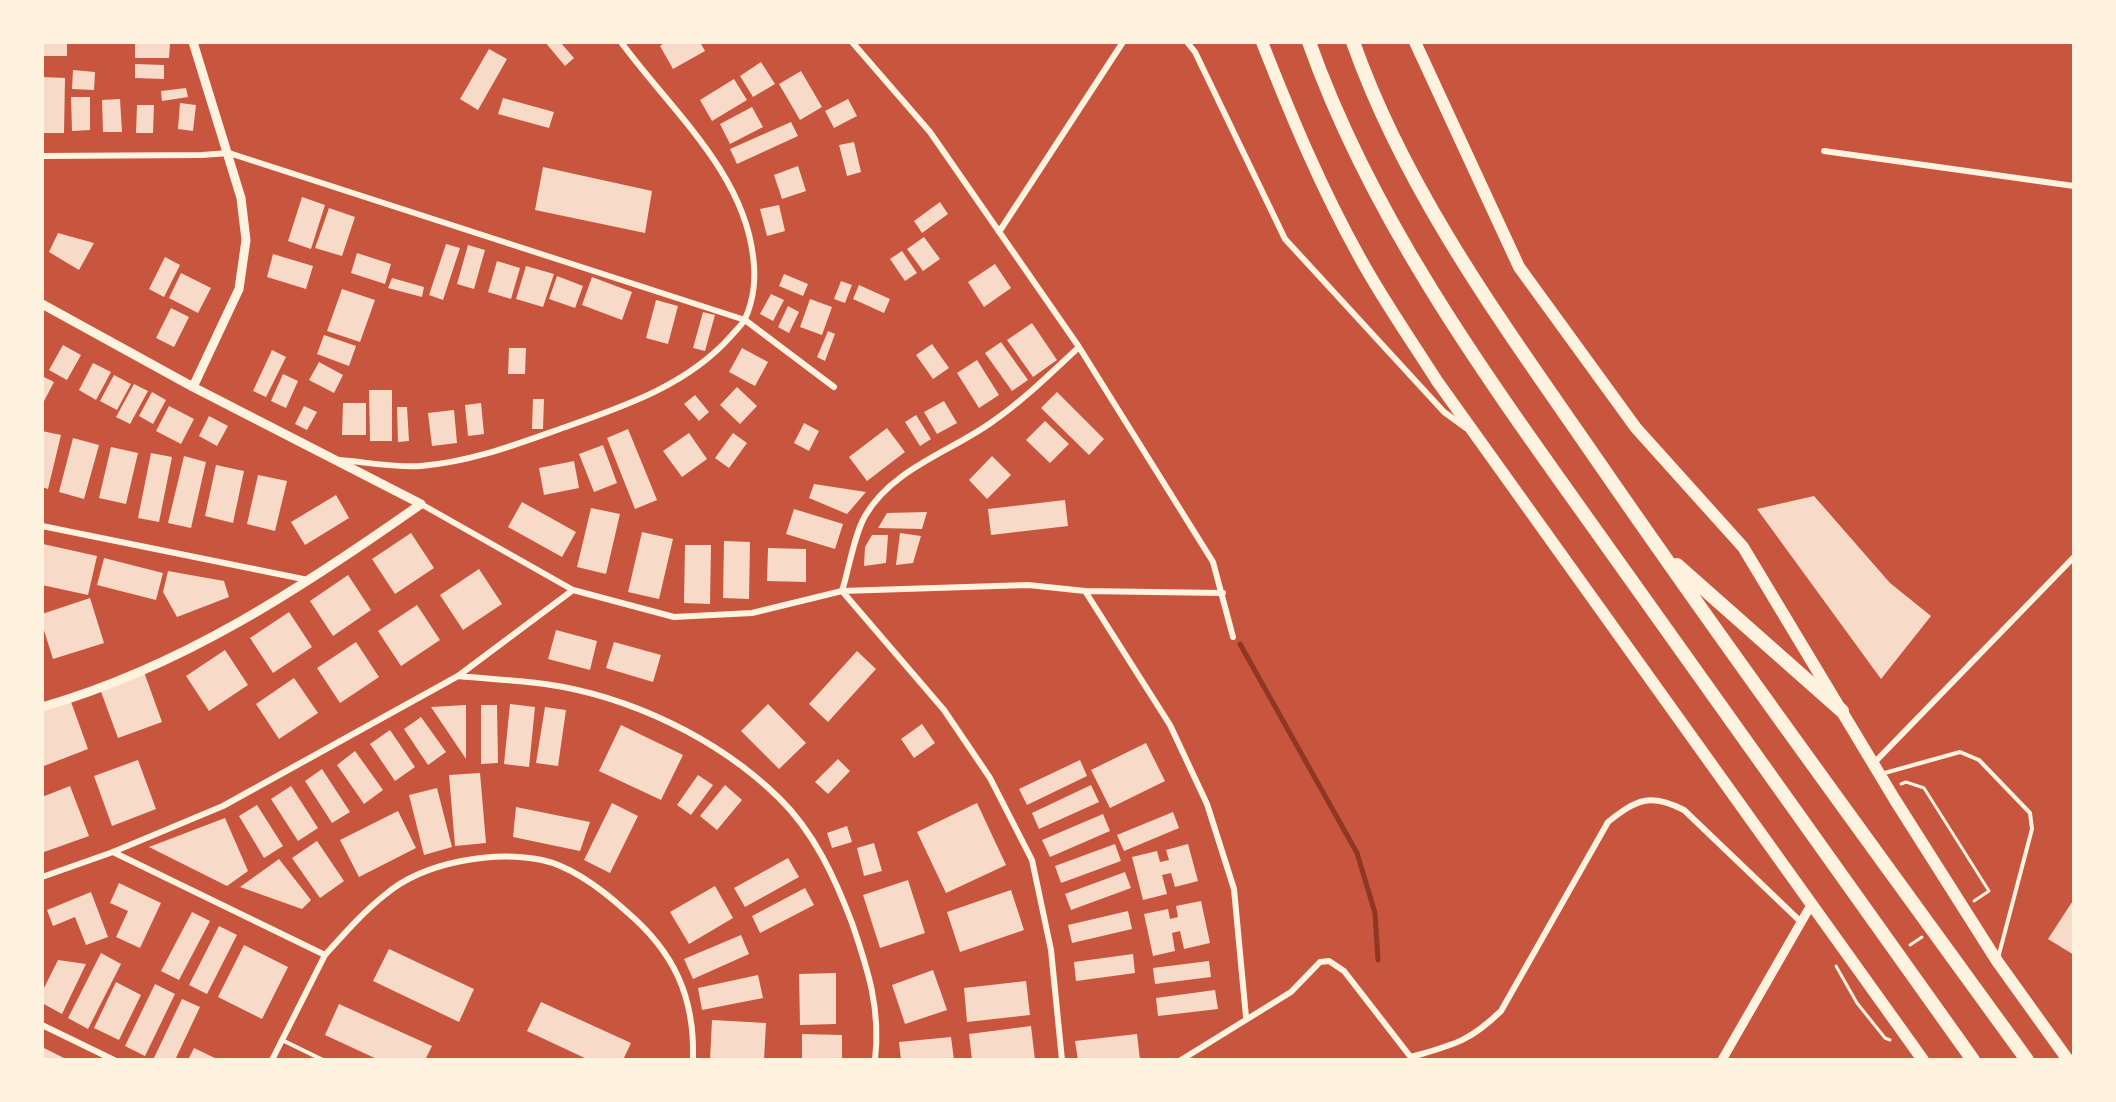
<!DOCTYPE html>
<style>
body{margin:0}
#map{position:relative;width:2116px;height:1102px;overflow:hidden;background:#c8553d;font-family:"Sofia Sans Condensed",sans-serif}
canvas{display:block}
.frame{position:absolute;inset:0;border:44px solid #fff3e0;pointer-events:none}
</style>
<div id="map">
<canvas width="2116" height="1102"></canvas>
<div class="frame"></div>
</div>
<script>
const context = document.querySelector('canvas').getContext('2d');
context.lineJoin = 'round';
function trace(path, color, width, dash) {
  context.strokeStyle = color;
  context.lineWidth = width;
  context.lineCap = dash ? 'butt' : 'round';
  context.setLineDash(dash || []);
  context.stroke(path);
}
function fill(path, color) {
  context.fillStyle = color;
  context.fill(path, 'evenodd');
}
const stream = new Path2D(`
 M1240,644L1357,853L1375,913L1378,960`);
const building = new Path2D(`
 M42,42H67V56H42Z
 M545,42H560L574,58L565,66Z
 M666,42H700L705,51L673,69L660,46Z
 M135,44H170L169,58H135Z
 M489,49L507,59L478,110L460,99Z
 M761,62L775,84L753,97L740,76Z
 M135,64L164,65V79L135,78Z
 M73,70L95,72L94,90L72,89Z
 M801,71L822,107L800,120L779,84Z
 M42,77L65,78L64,133H42Z
 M734,79L747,100L712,121L700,100Z
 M186,88L188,97L162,101L161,91Z
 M71,97H90V130L72,131Z
 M503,98L554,112L549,128L498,114Z
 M120,99L122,132H103L102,100Z
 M848,99L857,116L834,128L825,111Z
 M180,103L196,105L193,131L178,129Z
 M137,105H154L153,133H136Z
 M752,107L763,127L730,144L720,124Z
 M791,122L798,136L737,164L730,149Z
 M854,142L861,172L847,176L839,145Z
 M798,166L806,191L782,199L774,175Z
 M543,167L652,191L645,233L535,210Z
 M302,197L325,205L311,249L288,241Z
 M940,202L948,214L922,233L914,221Z
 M779,205L785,231L767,236L760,209Z
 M329,208L355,217L342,256L315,248Z
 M58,233L94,243L79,270L49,252Z
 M924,237L940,259L923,271L907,249Z
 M446,244L460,248L443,300L429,295Z
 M468,245L485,250L474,289L457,284Z
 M902,251L917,273L905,281L890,259Z
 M357,253L391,264L385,284L351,273Z
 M273,254L313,266L306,289L267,277Z
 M165,257L180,265L164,297L149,289Z
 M497,261L520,268L511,299L488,292Z
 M995,264L1011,288L984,307L968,282Z
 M526,266L554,274L543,307L516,299Z
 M181,273L211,288L198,313L169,298Z
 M784,274L808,284L803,296L779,286Z
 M557,276L583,286L575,308L549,299Z
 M592,277L632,292L622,320L582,305Z
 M392,278L424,287L422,297L388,288Z
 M841,281L852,285L845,303L834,299Z
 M859,285L890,299L884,313L853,299Z
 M342,289L375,300L360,342L327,331Z
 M771,294L784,300L773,321L760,314Z
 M810,299L832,307L822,335L800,327Z
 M656,300L678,306L668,344L646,338Z
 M788,306L799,312L789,333L778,327Z
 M171,308L189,317L174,347L156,338Z
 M703,312L715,315L705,351L693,348Z
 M1032,323L1057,360L1033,377L1007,340Z
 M828,331L835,334L825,361L817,357Z
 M324,335L356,346L349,366L317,354Z
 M1001,342L1028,380L1012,391L985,353Z
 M932,344L949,368L933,379L916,355Z
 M63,345L81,355L67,380L49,370Z
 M509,348H526L525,374H508Z
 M742,348L768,362L755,386L729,372Z
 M272,350L286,357L266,397L253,391Z
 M977,360L999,395L979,408L957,373Z
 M319,362L343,375L334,393L309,380Z
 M93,363L111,372L96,400L79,390Z
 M283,374L298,381L286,408L271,401Z
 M114,375L131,384L117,410L100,401Z
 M42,376L54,382L42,405Z
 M134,384L148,391L130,424L116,417Z
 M737,387L757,406L740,424L720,405Z
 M369,390H392V441H370Z
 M152,392L166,400L153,424L139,416Z
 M1057,392L1104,439L1089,455L1041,408Z
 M695,395L709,412L699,421L684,404Z
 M533,399H544L543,429H532Z
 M944,401L957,423L937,434L924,412Z
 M343,403H366V435H342Z
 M481,403L484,434L468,436L465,405Z
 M169,406L194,419L181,444L156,431Z
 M304,406L317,412L307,430L295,424Z
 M397,407H407L409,441L398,442Z
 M454,410L457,443L432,446L428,413Z
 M916,415L931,439L920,446L905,422Z
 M209,416L228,426L217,446L199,436Z
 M1045,421L1069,444L1050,463L1026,440Z
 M804,423L819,431L809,451L794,443Z
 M887,428L905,452L867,481L849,457Z
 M628,429L657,500L635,509L607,438Z
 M42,431L61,435L48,489L42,487Z
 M689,433L707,459L682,477L663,451Z
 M733,433L747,443L729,468L715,458Z
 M73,438L99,445L84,499L59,492Z
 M603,445L617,483L594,492L579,454Z
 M111,447L138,453L126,504L99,498Z
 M151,453L172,457L159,522L138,518Z
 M184,456L206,462L191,528L168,523Z
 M992,456L1011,475L987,499L969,480Z
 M574,461L579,488L544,495L539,468Z
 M216,465L244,471L233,523L205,516Z
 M258,475L287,481L275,531L247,524Z
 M814,484L866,492L847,514L809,498Z
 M336,495L349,518L305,545L291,522Z
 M1814,496L1890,583L1931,616L1881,679L1757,509Z
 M1065,500L1068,526L991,535L988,509Z
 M522,502L576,532L562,557L508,527Z
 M591,508L620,514L606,574L577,567Z
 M794,509L843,524L835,549L786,534Z
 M927,512L922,529L878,528L887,513Z
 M642,532L673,539L659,599L628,592Z
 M411,533L434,568L395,594L372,559Z
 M900,533L921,536L913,563L896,565Z
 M872,535H888L886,563L864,566L865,547Z
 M724,541L750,542L749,599L723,598Z
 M43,544L97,556L88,595L42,585Z
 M685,545H711L710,604L684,603Z
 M768,548L806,549V582L767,581Z
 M104,558L163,573L156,600L97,585Z
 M479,569L502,604L463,630L440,595Z
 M168,571L224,581L229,597L177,617L163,592Z
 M348,575L371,610L333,636L310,601Z
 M90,598L104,643L53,659L42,624V614Z
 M417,605L440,640L401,666L378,631Z
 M289,612L312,647L273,673L250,638Z
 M556,630L597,641L590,670L548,659Z
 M356,642L379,677L340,703L317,668Z
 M614,642L661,655L653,682L606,668Z
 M225,650L248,685L209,711L186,676Z
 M857,651L876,669L828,722L809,704Z
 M144,672L162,722L118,738L100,689Z
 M294,678L318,713L279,739L256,704Z
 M70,699L88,749L44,766L42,710Z
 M510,704L535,707L529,767L504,764Z
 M768,704L806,743L779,769L741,731Z
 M466,705V759L431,707Z
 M481,705H497L498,763L481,764Z
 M545,707L566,710L558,766L536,763Z
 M421,717L446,752L428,765L404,729Z
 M922,724L935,743L914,758L901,739Z
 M621,725L683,755L661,800L599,771Z
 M390,730L415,767L395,781L370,744Z
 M1146,743L1165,781L1110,808L1091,770Z
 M355,751L383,790L364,804L337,765Z
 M838,759L850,771L828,794L815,782Z
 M138,760L156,809L112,826L94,776Z
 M1080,760L1087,776L1027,805L1019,789Z
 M322,769L350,812L332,823L305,781Z
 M480,773L486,843L455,846L449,775Z
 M698,775L713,785L691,815L677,805Z
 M725,785L742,800L717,830L700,816Z
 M1091,785L1099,802L1039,829L1032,813Z
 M70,786L89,836L44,852L42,797Z
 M291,786L318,828L298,841L271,799Z
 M437,788L452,847L424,855L409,795Z
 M612,803L638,816L610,873L584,860Z
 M977,803L1006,865L946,893L917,832Z
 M257,805L283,846L264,858L239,816Z
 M516,807L590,822L580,851L513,837Z
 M398,811L416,848L359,877L340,840Z
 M1173,812L1179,828L1124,851L1117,835Z
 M1103,814L1110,831L1050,857L1042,840Z
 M225,818L248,871L227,886L149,847Z
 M847,826L852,842L832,848L827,833Z
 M317,841L344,881L320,898L292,858Z
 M874,843L882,871L864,876L857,848Z
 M1115,844L1121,861L1061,883L1055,866Z
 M1188,844L1198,881L1175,887L1171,873L1162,875L1167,894L1143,900L1132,857L1157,851L1160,862L1169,860L1166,850Z
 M788,858L799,877L745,907L734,888Z
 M279,859L311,900L302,909L240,887Z
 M1125,872L1131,888L1071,910L1065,894Z
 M908,880L925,933L880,948L863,895Z
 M119,883L161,903L140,948L116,937L128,911L110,903Z
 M715,886L733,918L689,944L670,912Z
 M805,888L814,905L760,933L752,916Z
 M1011,890L1024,930L960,952L947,912Z
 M91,892L108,937L86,945L75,917L53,926L47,910Z
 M2074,899V955L2048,939Z
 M1201,901L1210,943L1184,949L1180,931L1172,933L1175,951L1153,956L1144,914L1168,909L1170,919L1178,917L1176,906Z
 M1128,911L1132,929L1072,943L1068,925Z
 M192,912L210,921L179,980L161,971Z
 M219,926L237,935L207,994L189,985Z
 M741,935L749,954L693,979L684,959Z
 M244,945L288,967L262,1019L218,997Z
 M389,949L474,989L459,1022L373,981Z
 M101,953L121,964L88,1029L68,1018Z
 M1133,954L1135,973L1076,981L1074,962Z
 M58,960L86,964L62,1014L42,1003V992Z
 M1209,961L1211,977L1155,984L1153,968Z
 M933,970L947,1010L905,1024L892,985Z
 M836,973V1024L800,1025L799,974Z
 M758,975L763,998L702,1010L698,988Z
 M1026,981L1030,1015L967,1022L964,988Z
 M116,982L141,995L119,1040L94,1028Z
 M155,984L175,994L145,1056L125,1046Z
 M1215,990L1218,1009L1158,1016L1156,998Z
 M182,999L200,1007L175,1060H153Z
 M541,1002L631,1043L623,1060H589L527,1031Z
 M339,1004L432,1046L425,1060H379L325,1035Z
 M712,1020L766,1023L764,1060H710Z
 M1031,1026L1035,1060H972L969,1034Z
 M802,1034L842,1035V1060H802Z
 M1137,1034L1140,1060H1078L1075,1041Z
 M951,1037L954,1060H901L899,1042Z
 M42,1047L68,1060H42Z
 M194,1048L219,1060H188Z`);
const path = new Path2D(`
 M1901,784L1906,782L1924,788L1989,891L1974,901
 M1910,945L1922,937
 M1836,966L1857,1003L1885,1038L1890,1040`);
const service = new Path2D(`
 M1881,774L1960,752L1979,760L2030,813L2032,829L1998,958
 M282,1040L323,1060`);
const minor = new Path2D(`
 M852,42L930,132L1079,347L1213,562L1233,637
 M1187,42L1195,52L1285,239L1444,412L1466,428
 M1824,151L2074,186
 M42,156L202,155L229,153L745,320L834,387
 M999,232L1123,42
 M339,460C366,462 395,468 421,466C469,462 512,446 557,430C619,408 686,387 731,336C735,331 742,325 745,319C754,299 756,277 753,256C743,171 669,108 621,42
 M421,504L573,590L674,617L752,613L842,591L1028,585L1085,591L1223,593
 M42,526L308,580
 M1085,591L1170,725L1207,804L1234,889L1246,1017
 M458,676C487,679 516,680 545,684C629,696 718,738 779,798C814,832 835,878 852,923C868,970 881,1009 875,1060
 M1873,764L2074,557
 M113,852L325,955C344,934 363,912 386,894C424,862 494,850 542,860C574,867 604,891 627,912C674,952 695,997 693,1060
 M42,877L113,852L223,806L458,676L573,590
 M42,1025L114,1060
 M1411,1057C1453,1045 1469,1042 1501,1011L1608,822C1637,799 1650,793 1684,810L1801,922
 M272,1060L325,955
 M1062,1060L1051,950L1032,860L990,778L944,710L842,591C849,569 854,535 865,516C892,469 950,452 992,422C1024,400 1051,373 1079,347
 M1181,1060L1291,992L1320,962L1329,961L1344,971L1413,1060`);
const tertiary = new Path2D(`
 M193,42L241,198L246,240L239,289L193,387
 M42,304L193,387L421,504C303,587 182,667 42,707
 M1722,1060L1811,905`);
const primary = new Path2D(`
 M1262,42C1291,116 1321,188 1360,258C1383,300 1411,340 1437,381L1923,1060
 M1415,42L1519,267L1636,428L1743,547L1895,800L1997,961L2068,1060`);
const motorway = new Path2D(`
 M1309,42C1376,231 1499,394 1614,556C1734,724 1853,892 1973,1060
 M1353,42C1407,195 1506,328 1597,460C1737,663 1883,861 2027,1060
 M1677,565L1842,711`);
trace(stream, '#8f3625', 5);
fill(building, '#f7dbc8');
trace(path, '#fff3e0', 3);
trace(service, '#fff3e0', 4);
trace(minor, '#fff3e0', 6);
trace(tertiary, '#fff3e0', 9);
trace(primary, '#fff3e0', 12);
trace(motorway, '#fff3e0', 14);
</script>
